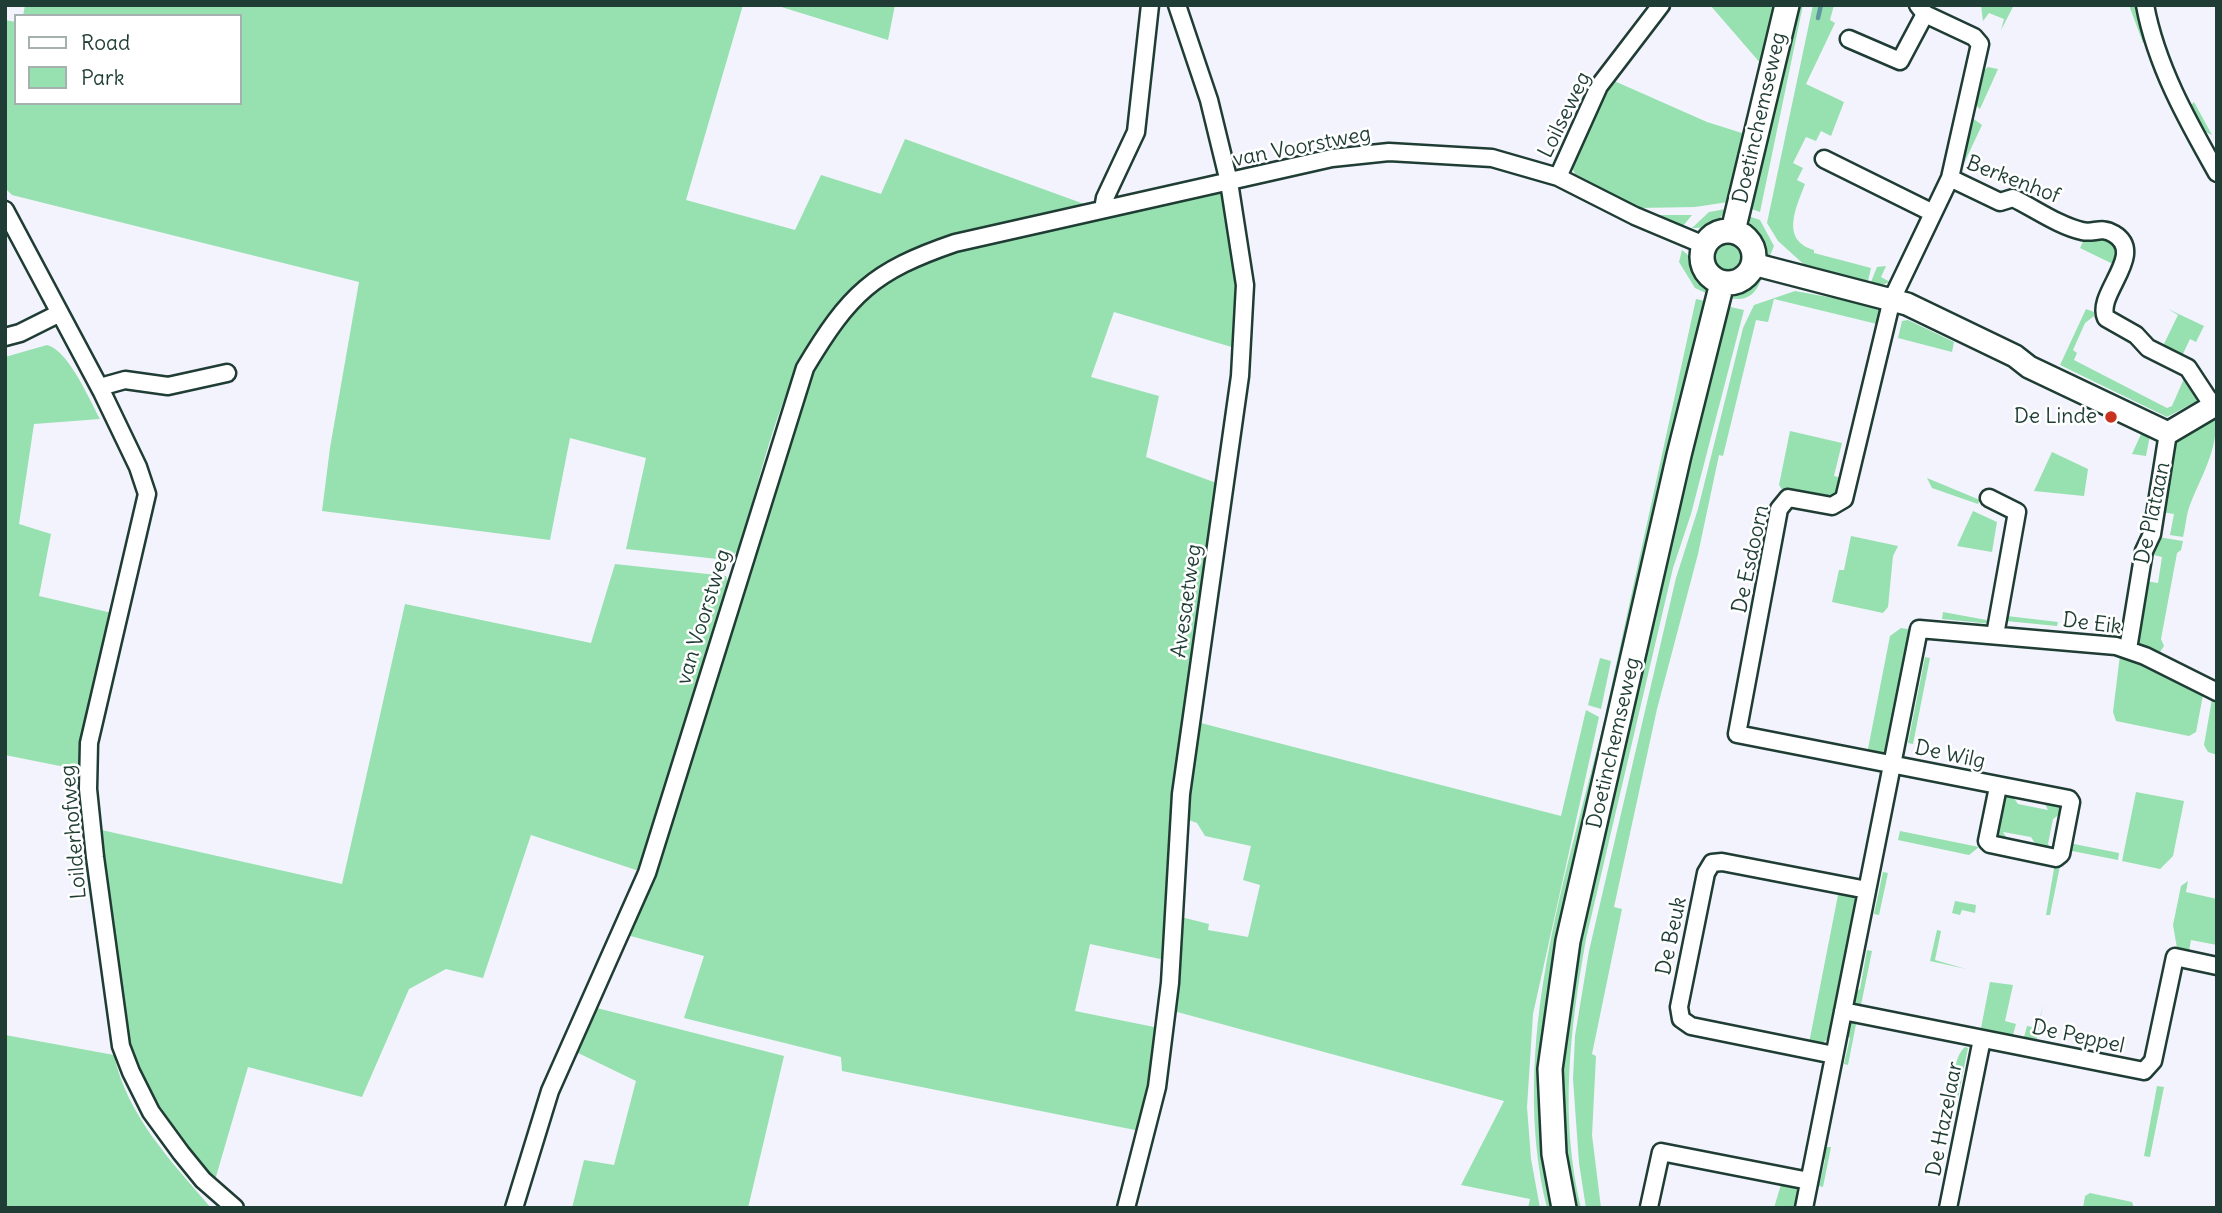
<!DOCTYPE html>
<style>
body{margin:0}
#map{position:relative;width:2222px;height:1213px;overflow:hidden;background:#f2f3fd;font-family:Delius,sans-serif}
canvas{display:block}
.frame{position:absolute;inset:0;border:7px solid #1f3d34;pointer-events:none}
.legend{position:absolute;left:14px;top:14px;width:228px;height:91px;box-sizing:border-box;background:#fff;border:2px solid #a5b1ae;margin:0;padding:9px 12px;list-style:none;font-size:21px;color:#1f3d34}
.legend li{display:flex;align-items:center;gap:14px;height:35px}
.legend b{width:35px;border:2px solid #a5b1ae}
</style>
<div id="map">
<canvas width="2222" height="1213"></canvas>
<div class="frame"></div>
<ul class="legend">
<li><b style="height:9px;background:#fff"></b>Road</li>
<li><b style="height:19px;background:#97e0af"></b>Park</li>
</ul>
</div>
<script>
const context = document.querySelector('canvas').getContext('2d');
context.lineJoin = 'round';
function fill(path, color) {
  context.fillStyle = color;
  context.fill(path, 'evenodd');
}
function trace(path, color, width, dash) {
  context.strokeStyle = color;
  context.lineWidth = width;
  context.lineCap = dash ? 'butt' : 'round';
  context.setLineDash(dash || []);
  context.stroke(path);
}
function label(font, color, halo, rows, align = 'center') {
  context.font = font + ' Delius,sans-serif';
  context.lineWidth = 5;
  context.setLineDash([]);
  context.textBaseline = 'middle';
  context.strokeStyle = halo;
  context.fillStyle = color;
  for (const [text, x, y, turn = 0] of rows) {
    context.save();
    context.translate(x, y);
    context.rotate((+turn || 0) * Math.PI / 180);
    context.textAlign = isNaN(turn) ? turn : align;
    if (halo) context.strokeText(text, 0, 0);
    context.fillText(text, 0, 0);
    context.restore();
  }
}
const green = new Path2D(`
 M25,5H743L686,200L795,230L821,175L881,194L905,139L1087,205C1026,222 958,228 901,255C792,307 770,447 739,550L727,560L626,549L646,458L570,438L550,540L322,511L330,448L359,282L12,195L5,188V20L16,22V103H240V16H23Z
 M775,5H895L888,40Z
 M1710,5H1778L1762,65Z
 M1794,5H1803L1760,212L1749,208Z
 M1813,5H1834L1830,20L1835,23L1806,84L1844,102L1831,136L1821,131L1816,141L1806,137L1793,163L1803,168L1797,180L1805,184C1796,208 1780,240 1814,250V253L1871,268L1868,281L1811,266L1809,269L1778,241L1767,223Z
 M1981,5H2014L2001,30L2004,19L1989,13L1983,21Z
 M2129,5H2138L2147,41L2143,43Z
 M1988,67L1998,69L1980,109L1974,103L1980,74Z
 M1612,80L1707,122L1745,134L1728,202L1695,207L1639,208L1575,174L1572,167L1590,115Z
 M2194,102L2212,135L2201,130L2189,107Z
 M1971,117L1982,125L1959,174Z
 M1222,190L1227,203L1238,287L1235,348L1114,312L1091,377L1159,396L1146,457L1219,484L1173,805L1165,960L1090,944L1075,1011L1159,1028L1140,1131L842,1071L841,1057L684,1018L704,956L627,935L802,393C831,325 868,286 937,257Z
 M1726,209C1719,223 1707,229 1692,228L1709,212Z
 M1657,215H1692L1683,226Z
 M1748,216L1760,220L1774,246L1769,258L1759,249Z
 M2097,233L2118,246L2117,266L2080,248L2085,238Z
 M1711 255a15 15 0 1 1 30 0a15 15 0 1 1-30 0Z
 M1682,250C1693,258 1706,279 1706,293L1695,288L1679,262Z
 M1886,266L1881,277L1890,282L1882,285L1871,282L1877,267Z
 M1751,279L1761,280C1755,295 1746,302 1729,298L1734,288Z
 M1795,291L1872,305L1879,310L1877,324L1774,299L1768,322L1756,320L1723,456L1719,455L1698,554L1657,709L1614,907L1622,909L1592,1054L1596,1056L1592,1135L1601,1208H1586L1579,1163L1573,1079L1575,1036L1589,951L1676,578L1698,509L1743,328L1754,305Z
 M1696,299L1705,301L1615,710L1606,711Z
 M1726,306L1744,310L1691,514L1673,568L1586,939C1570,1029 1559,1117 1581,1208H1572L1560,1129L1561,1033L1600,837Z
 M2086,309L2094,312V316L2085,323L2073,350L2077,353L2074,360L2167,408L2172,406L2186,374L2192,382L2197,401L2167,417L2060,365Z
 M2168,309L2204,326L2196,342L2190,339L2181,358L2162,348L2178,315Z
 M1908,320L1954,342L1952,352L1898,338L1902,321Z
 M47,345C69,351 89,399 100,419L34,424L19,524L51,534L39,596L112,613L80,770L5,755V357Z
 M2214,414C2222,447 2197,482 2188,511C2186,519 2185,529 2183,537L2170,535L2174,514L2162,512L2174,446L2178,436Z
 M1790,431L1842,443L1834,476L1845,479L1840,492L1833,498L1783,491L1779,485Z
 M2142,432L2150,435L2146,456L2132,454Z
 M2052,452L2088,469L2084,496L2034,491Z
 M1927,478L1980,500L1978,504L1932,488Z
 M1973,511L1997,522L1992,552L1957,546Z
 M1851,536L1898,546L1893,556L1888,607L1883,613L1832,602L1839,570H1844Z
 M2158,537L2183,541L2181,550L2177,553L2161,639L2164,646L2158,655L2141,645L2137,637L2145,581L2158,583L2162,557L2150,554Z
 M615,564L726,576L730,587L639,871L531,835L483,978L446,969L409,989L362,1097L248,1067L215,1180L201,1167L133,1067L97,829L342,884L405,604L591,643Z
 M1943,612L1992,621V624L1942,619Z
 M2007,616L2058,622L2057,626L2006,621Z
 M1901,628L1913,630L1888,748L1881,754H1867L1890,636Z
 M2120,655L2203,695L2196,732L2189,736L2116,721L2113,712Z
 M1925,657L1930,658L1913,744L1908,743Z
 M1600,658L1611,661L1601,709L1588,705Z
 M2212,699L2217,701V755L2208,752L2204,745Z
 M1586,710L1599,717L1533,1014L1527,1107L1531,1159L1540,1208H1528L1530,1199L1461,1185L1504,1101L1170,1010L1177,916L1209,924L1208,930L1248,937L1260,885L1243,880L1251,846L1205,836L1197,823L1183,818L1193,721L1561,816Z
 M1604,721L1611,726L1567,911L1556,1208H1547C1508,1046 1566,877 1604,721Z
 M2003,790L2009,791L2018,804L2048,810L2042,798L2060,802L2066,810L2053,819L2048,844L2050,847L2059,842L2056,849L2039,850L2031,837L2003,832L2011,845L1995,841Z
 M2136,792L2184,801L2173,856L2160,869L2122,861Z
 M1900,831L1979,847L1969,855L1898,840Z
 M2069,843L2119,853L2118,860L2067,850Z
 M2055,863L2060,866L2050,915H2046Z
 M1883,872L1888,873L1879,915L1874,914Z
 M2188,881L2186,892L2217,899V945L2191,940L2189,951L2177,948L2173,925L2181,886Z
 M1839,890L1853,895L1857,902L1832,1035L1823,1043H1809Z
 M1955,901L1976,905L1975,913L1962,910L1960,915L1952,913Z
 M1937,930L1941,931L1935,960L1966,969L1930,961Z
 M1867,950L1872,951L1860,1010L1852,1000L1853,994L1860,989Z
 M1990,982L2013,985L2005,1021L2016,1024L2013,1035L1981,1028Z
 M2043,1004L2037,1039L2024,1037L2027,1026L2038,1028Z
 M593,1007L784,1056L748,1208H572L584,1160L614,1165L636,1081L574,1051Z
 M1857,1019L1848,1065L1844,1064L1850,1038L1845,1032L1849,1024Z
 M5,1035L114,1055C127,1116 172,1162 211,1208H5Z
 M1965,1047L1968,1048L1958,1098L1952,1097C1955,1082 1952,1059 1965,1047Z
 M2157,1086L2164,1087L2150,1157L2144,1156Z
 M1827,1147H1831L1823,1187L1819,1186L1825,1160L1821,1153Z
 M1782,1181L1800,1185L1795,1208H1774Z
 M2090,1193L2132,1202L2134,1208H2083L2085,1196Z`);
const stream = new Path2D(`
 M1818,18L1821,5`);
const minor = new Path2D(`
 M1918,5L1925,14L1974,37L1980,44L1950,178L1892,299L1844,499L1832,506L1788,498L1779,509L1737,734L2069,799L2071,802L2061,854L2056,858L1990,844L1987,841L1998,787
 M2145,5C2156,65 2187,120 2217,173
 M1849,39L1900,61L1925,14
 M1824,159L1933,213
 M1558,177L1599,86L1661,5
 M1950,178L2000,202L2013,198C2034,208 2059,226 2082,231C2094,234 2101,226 2114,234C2147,254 2095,294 2106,318L2136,335L2148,348L2188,368L2213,406
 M1103,209L1105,198L1136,132L1150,5
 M5,210L102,392L138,467L147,494L89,743L88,789L95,857L121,1046L131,1072L151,1112L181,1153L203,1180L235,1208
 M5,337L20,333L58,314
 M100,387L125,380L168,386L227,373
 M1989,498L2017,512L1995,635
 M2128,649L2144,551L2152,534L2168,433
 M1843,1011L2144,1071L2153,1061L2175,957L2217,966
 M1834,1055L1691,1026L1681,1019L1679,1007L1706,873L1712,863L1722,862L1867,890
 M1649,1207L1661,1152L1809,1181
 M514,1208L550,1091L647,873L805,368C849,294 873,271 955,243L1332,158L1389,152L1492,158L1558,177L1635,216L1704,245
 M1126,1208L1157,1087L1170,983L1181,794L1240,376L1245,285L1229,182L1209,100L1177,5
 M1804,1208L1919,629L2116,646L2145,656L2217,692
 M1948,1208L1982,1039`);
const tertiary = new Path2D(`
 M1753,264L1907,304L2015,356L2029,367L2168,433L2217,404`);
const secondary = new Path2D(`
 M1702 257a26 26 0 1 1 52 0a26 26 0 1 1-52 0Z
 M1733,231L1787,5
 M1564,1208L1554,1154L1550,1069L1568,941L1679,455L1722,283`);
const markers = [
 [2111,417,7,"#c8321e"]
];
const streetNames = [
 ["Loilseweg",1565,115,-64],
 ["Doetinchemseweg",1760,118,-77],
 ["van Voorstweg",1302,147,-11],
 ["Berkenhof",2013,180,21],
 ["De Plataan",2153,513,-78],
 ["De Esdoorn",1751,559,-78],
 ["Avesaetweg",1187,601,-82],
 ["van Voorstweg",704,617,-73],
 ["De Eik",2092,624,7],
 ["Doetinchemseweg",1614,743,-77],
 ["De Wilg",1950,755,12],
 ["Loilderhofweg",74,832,-95],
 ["De Beuk",1672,936,-78],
 ["De Peppel",2078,1037,12],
 ["De Hazelaar",1945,1119,-79]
];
const poiNames = [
 ["De Linde",2097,417]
];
fill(green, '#97e0af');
trace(stream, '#5f96a2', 4.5);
trace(minor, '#1f3d34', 21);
trace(tertiary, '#1f3d34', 26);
trace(secondary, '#1f3d34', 28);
trace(minor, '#fff', 16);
trace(tertiary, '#fff', 21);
trace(secondary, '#fff', 23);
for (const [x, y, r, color] of markers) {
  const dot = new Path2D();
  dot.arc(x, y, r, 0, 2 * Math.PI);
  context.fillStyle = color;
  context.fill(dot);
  trace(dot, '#fff', 2.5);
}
label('21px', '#1f3d34', '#fff', streetNames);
label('21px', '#1f3d34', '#fff', poiNames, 'right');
</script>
